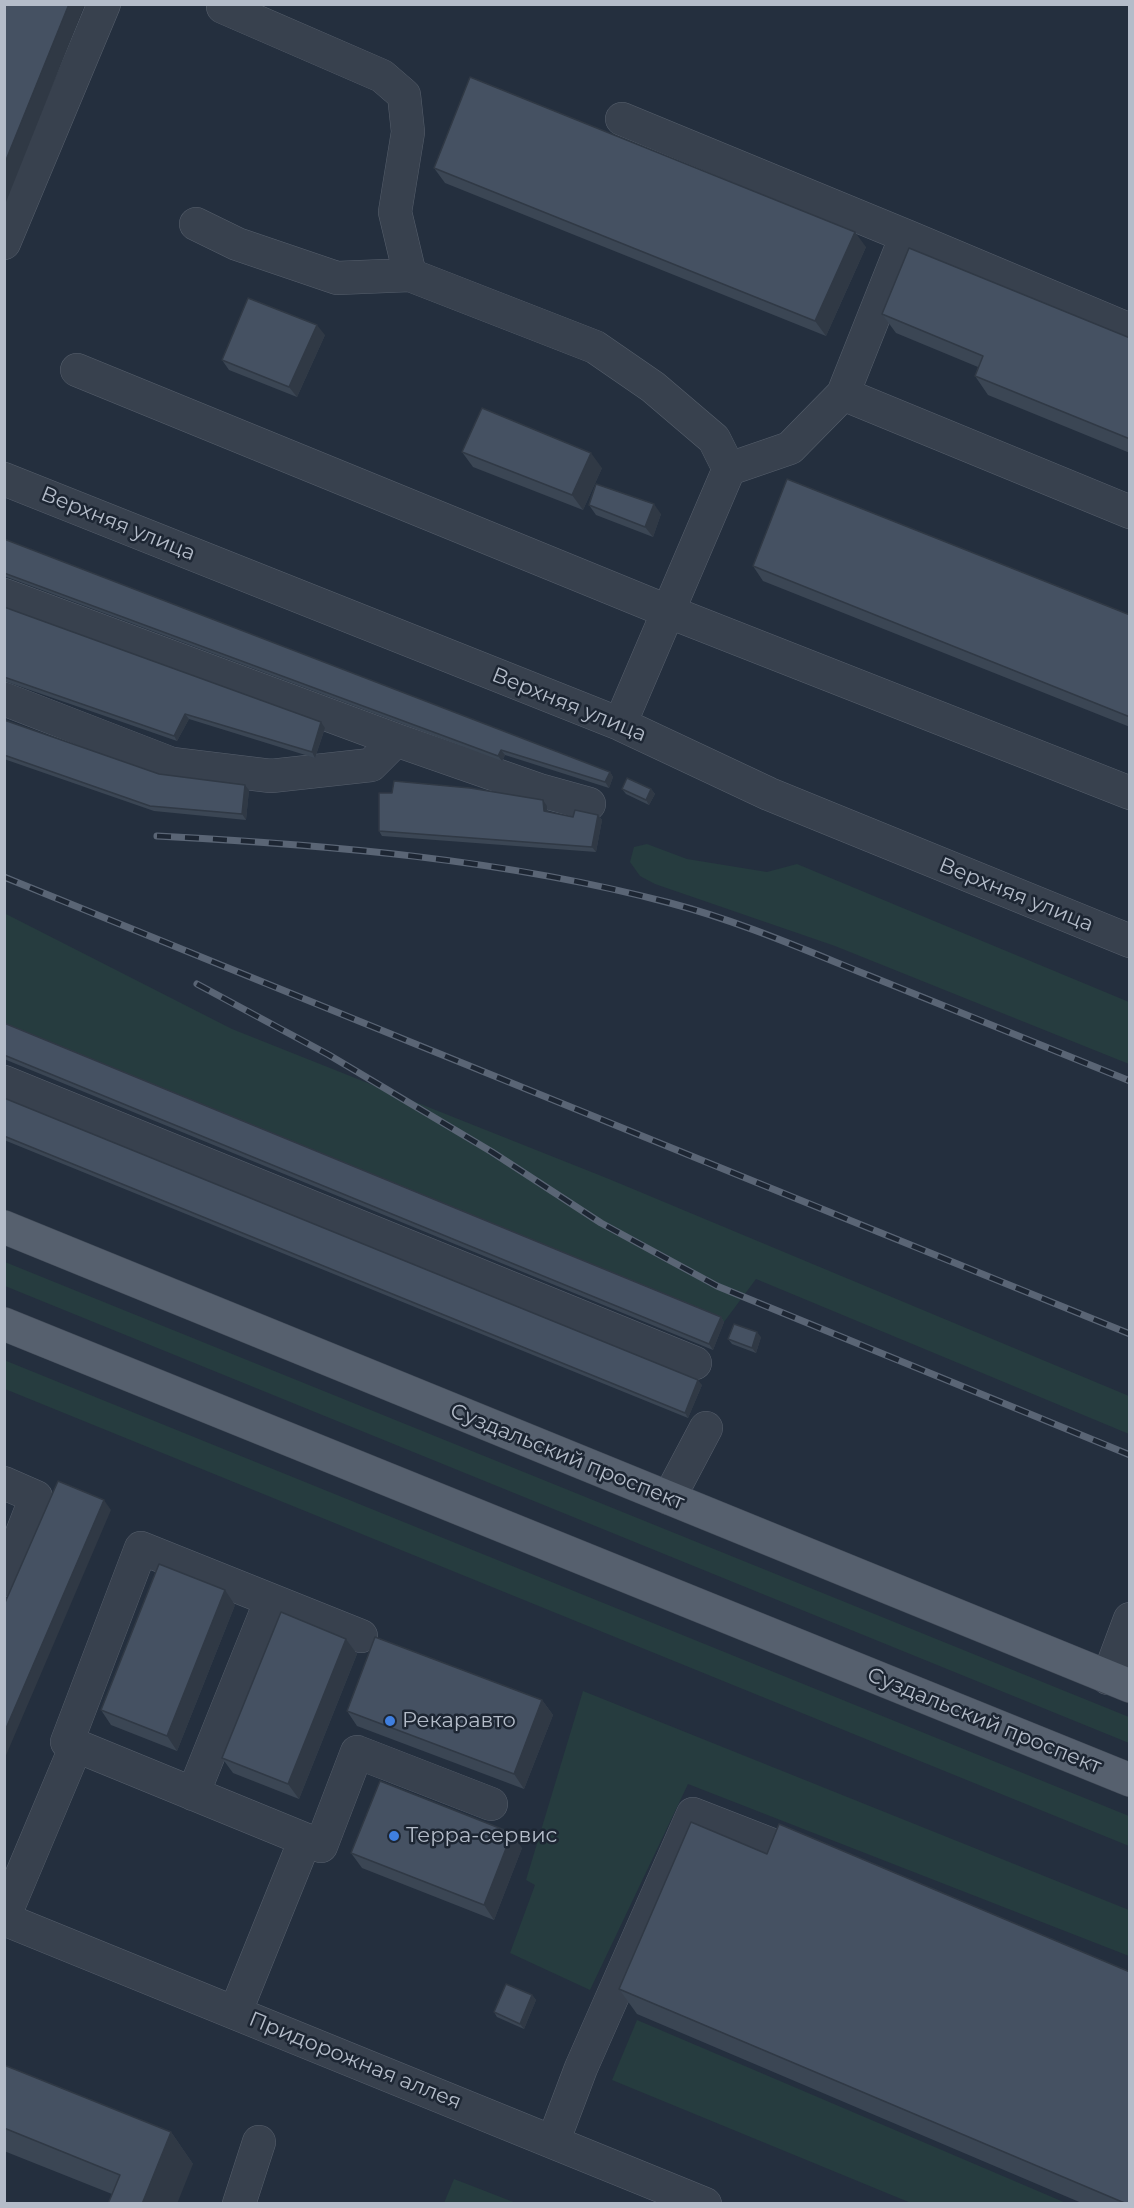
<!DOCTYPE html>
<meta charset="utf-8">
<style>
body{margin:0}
#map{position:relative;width:1134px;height:2208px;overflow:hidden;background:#242f3e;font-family:Montserrat,sans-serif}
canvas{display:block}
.frame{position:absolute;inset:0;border:6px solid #b4bcc9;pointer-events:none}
</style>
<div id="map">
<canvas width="1134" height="2208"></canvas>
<div class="frame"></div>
</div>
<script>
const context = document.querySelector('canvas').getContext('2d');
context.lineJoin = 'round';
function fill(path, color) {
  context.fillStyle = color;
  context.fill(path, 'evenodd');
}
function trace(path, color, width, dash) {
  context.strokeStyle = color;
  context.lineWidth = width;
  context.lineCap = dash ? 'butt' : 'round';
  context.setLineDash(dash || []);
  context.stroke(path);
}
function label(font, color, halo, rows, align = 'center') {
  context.font = font + ' Montserrat,sans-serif';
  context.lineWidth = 5;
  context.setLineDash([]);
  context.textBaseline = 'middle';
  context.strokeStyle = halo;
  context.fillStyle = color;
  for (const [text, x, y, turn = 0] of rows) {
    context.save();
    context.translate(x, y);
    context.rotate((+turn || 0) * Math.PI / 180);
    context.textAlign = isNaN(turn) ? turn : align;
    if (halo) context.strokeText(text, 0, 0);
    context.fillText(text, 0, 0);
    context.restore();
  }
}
const green = new Path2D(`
 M647,844L687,859L767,872L797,864L1129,1002V1064L835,946L655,884L640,876L630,862L634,847Z
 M4,913L232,1029L609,1179L1129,1396V1434L756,1279L724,1322L5,1026Z
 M5,1262L1129,1717V1743L5,1286Z
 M4,1360L1129,1816V1846L5,1389Z
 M583,1691L1129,1910V1956L688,1784L590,1990L510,1953L535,1885L526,1880Z
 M637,2020L1066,2203H911L612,2080Z
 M454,2179L516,2203H444Z`);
const minor = new Path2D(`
 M223,7L382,76L404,95L408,132L395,212L410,275
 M622,119L906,236
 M196,224L237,244L337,278L410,275L595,347L653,387L714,439L729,469L620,724
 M4,243L104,4
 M77,370L667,611L1130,793
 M843,394L906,236L1130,330
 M729,469L790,448L843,394L1130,512
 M4,479L620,724L769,794L1130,941
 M4,595L396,740L542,791L589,804
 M4,699L172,764L271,776L371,765L396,740
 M4,1082L695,1363
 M4,1483L36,1497L4,1580
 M669,1498L706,1428
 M361,1636L141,1548L67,1742L321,1846L357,1752L491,1804
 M1108,1678L1130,1619
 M193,1794L271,1600
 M4,1917L76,1746
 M4,1919L705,2204
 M235,2013L305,1840
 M553,2142L581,2068L693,1814L770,1844
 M239,2204L259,2142`);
const major = new Path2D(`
 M4,1227L1130,1686
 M4,1324L1130,1780`);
const rail = new Path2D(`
 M157,836C330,845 502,859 670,903C739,921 805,950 870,976C957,1011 1043,1046 1130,1081
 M4,877L1130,1334
 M197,984L329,1055L492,1152L601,1223L717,1286L1130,1455`);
const wall = new Path2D(`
 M434,168L866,247L826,336L445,183Z
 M882,314L1130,338V453L988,395L975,376L978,367L896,333Z
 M325,335L297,397L229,370L222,360Z
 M462,452L602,468L583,510L473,467Z
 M589,505L661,514L653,537L596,515Z
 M4,539L610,772L613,777L609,788L505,755L502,761L4,576Z
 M753,566L1130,615V727L763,581Z
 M4,607L325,728L315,758L189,719L177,741L4,681Z
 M4,720L159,774L245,785L249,790L246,820L154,811L4,759Z
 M622,789H651L655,794L649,805L626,794Z
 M547,806V812L573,817L598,815L602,820L596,852L382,836L379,831Z
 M4,1023L721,1317L724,1322L713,1350L4,1059Z
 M4,1098L702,1385L688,1418L4,1140Z
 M761,1337L756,1353L732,1344L728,1339Z
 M235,1605L177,1751L111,1725L101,1710Z
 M346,1639L357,1654L299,1799L233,1773L222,1758Z
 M542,1700L553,1715L524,1789L357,1726L347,1711Z
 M522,1848L494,1920L362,1868L351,1853Z
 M619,1989L1130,2204H1084L637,2014Z
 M532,1995L536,2000L524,2029L497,2017L494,2012Z
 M4,2065L171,2132L193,2164L112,2194L4,2151Z`);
const shadedWall = new Path2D(`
 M69,4H85L4,207V165Z
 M855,232L866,247L826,336L815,321Z
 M317,325L325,335L297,397L289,387Z
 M591,453L602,468L583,510L572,495Z
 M654,504L661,514L653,537L645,527Z
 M185,714L189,719L177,741L174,736Z
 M321,722L325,728L315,758L312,752Z
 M501,750L505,755L502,761L498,756Z
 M610,772L613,777L609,788L605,782Z
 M245,785L249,790L246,820L242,814Z
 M651,789L655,794L649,805L646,800Z
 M543,800L547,806V817L544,811Z
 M598,815L602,820L596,852L592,847Z
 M721,1317L724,1322L713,1350L709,1344Z
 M757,1332L761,1337L756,1353L752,1348Z
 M698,1380L702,1385L688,1418L685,1413Z
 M104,1500L111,1510L4,1760V1733Z
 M225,1590L235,1605L177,1751L167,1736Z
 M346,1639L357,1654L299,1799L288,1784Z
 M542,1700L553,1715L524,1789L514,1774Z
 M512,1833L522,1848L494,1920L484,1905Z
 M532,1995L536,2000L524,2029L520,2024Z
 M171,2132L193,2164L177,2204H142Z`);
const building = new Path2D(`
 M4,4H69L4,165Z
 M470,77L855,232L815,321L434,168Z
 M909,248L1130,338V439L975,376L983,356L882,314Z
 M248,298L317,325L289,387L222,360Z
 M482,408L591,453L572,495L462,452Z
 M787,479L1130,615V717L753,566Z
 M596,484L654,504L645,527L589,505Z
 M4,539L610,772L605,782L501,750L498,756L4,573Z
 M4,607L321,722L312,752L185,714L174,736L4,677Z
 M4,720L159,774L245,785L242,814L150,806L4,755Z
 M627,778L651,789L646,800L622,789Z
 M394,781L470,788L543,800L544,811L573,817L575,810L598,815L592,847L379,831V793H392Z
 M4,1023L721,1317L709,1344L4,1055Z
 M4,1098L698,1380L685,1413L4,1136Z
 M734,1324L757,1332L752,1348L728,1339Z
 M58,1481L104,1500L4,1733V1605Z
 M159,1564L225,1590L167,1736L101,1710Z
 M281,1612L346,1639L288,1784L222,1758Z
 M375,1637L542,1700L514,1774L347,1711Z
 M380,1781L512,1833L484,1905L351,1853Z
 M691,1822L767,1854L779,1824L1130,1972V2204H1127L619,1989Z
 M506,1984L532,1995L520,2024L494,2012Z
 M4,2065L171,2132L142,2204H108L120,2175L4,2128Z`);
const markers = [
 [390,1721,6,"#3f7fe0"],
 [394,1836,6,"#3f7fe0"]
];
const streetNames = [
 ["Верхняя улица",118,524,22],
 ["Верхняя улица",569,705,22],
 ["Верхняя улица",1016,895,22],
 ["Суздальский проспект",567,1457,22],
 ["Суздальский проспект",984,1721,22],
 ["Придорожная аллея",355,2061,22]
];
const poiNames = [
 ["Рекаравто",402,1721],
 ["Терра-сервис",406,1836]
];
fill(green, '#263c3f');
trace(minor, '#565f6c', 34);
trace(major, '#414a57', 34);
trace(minor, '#38414e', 33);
trace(major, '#56606e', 33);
trace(rail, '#5a6575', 7);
trace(rail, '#1d2633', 4.5, [14]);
fill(wall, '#3b4654');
fill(shadedWall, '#303945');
fill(building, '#455162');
trace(building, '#303945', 1.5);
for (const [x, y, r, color] of markers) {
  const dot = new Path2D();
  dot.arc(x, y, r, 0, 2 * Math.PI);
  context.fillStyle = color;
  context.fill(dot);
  trace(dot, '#1d2633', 2);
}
label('21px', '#b4bcc9', '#1d2633', streetNames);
label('21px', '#b4bcc9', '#1d2633', poiNames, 'left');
</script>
